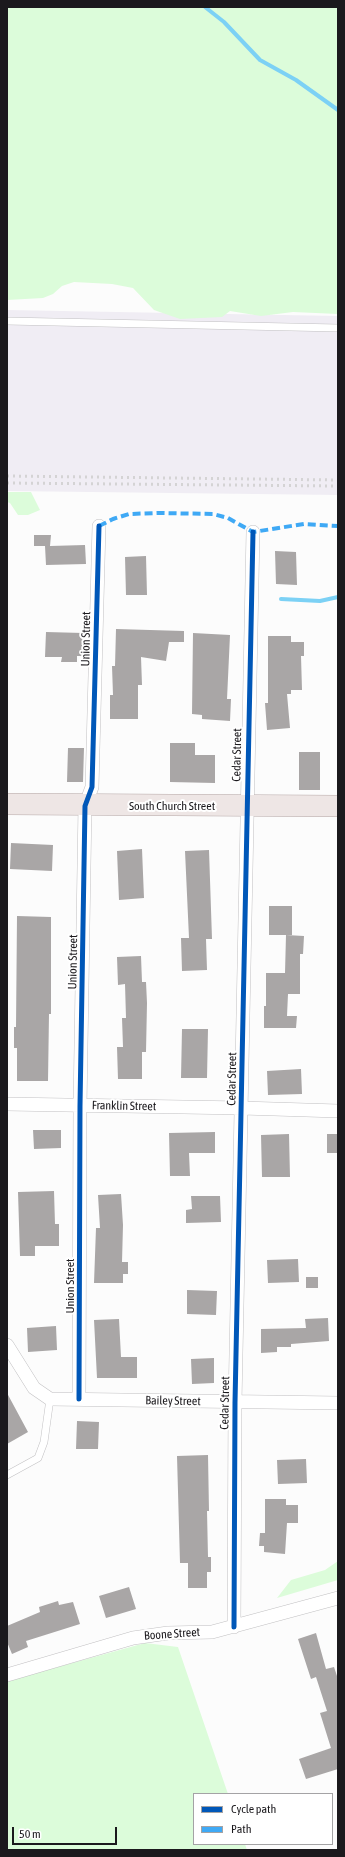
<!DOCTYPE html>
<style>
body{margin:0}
#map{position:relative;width:345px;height:1857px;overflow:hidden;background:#fcfcfc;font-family:"Asap Condensed",sans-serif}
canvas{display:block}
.frame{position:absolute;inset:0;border:8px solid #1b191d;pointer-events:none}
.legend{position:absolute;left:193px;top:1793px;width:140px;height:52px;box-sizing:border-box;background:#fff;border:1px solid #a4a3a5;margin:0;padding:5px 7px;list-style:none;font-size:12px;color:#1b191d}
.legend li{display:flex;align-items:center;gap:8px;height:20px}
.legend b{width:20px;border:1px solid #a4a3a5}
.scale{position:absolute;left:12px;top:1827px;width:105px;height:18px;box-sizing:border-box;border:2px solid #1b191d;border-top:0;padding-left:5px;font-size:12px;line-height:14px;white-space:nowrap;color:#1b191d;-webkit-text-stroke:3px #fff;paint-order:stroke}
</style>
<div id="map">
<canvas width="345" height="1857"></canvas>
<div class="frame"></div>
<ul class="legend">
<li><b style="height:5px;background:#0057b8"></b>Cycle path</li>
<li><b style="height:5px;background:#3fa9f5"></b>Path</li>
</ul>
<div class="scale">50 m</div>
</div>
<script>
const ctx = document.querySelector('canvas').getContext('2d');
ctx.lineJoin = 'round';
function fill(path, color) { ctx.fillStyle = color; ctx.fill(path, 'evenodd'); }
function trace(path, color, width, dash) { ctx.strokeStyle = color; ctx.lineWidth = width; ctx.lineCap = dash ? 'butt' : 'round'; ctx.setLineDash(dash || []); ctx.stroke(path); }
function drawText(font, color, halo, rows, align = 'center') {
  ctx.font = font + ' "Asap Condensed",sans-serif'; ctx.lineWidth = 4; ctx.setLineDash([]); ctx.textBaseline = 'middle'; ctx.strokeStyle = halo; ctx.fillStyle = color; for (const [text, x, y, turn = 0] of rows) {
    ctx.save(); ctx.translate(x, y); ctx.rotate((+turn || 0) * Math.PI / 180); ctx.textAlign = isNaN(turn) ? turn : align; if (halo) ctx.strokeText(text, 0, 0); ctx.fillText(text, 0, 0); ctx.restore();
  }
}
fill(new Path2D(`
 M7 310 338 316V495L7 491Z`), '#f0edf4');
fill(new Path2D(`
 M7 7H338V314L293 312 261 316 230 311 222 317 180 319 154 310 133 288 112 284 74 282 62 286 53 294 43 298 7 300Z
 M7 492H31L40 510 28 515H18L10 503 7 502Z
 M338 1561V1580L277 1598 291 1580 325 1570Z
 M145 1643 178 1647 228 1794H194V1844H245L247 1850H7V1681Z`), '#dcfcda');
trace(new Path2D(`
 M205 7 224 22 260 60 296 80 338 110
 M281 599 320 601 338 597`), '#7cd1f5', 4);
fill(new Path2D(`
 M34 535H51L50 546 85 545 86 564 46 565 45 546H34Z
 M275 551 296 552 297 585 276 584Z
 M146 556 147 595H126L125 557Z
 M116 629 184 631V642H169L166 661 141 657 142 685H138V719H110V695H113L112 666H115Z
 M46 632 83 633 82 656H77V662H61L62 657H45Z
 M193 633 230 635 227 699H231L230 721 202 719V715L192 714Z
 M268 636H291V642H304V656H301L302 690H291V694H287L290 728 267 730 265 703H268Z
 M170 743H195V755H215V783L170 782Z
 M68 748H84L83 782H67Z
 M299 752H320V790H299Z
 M11 843 53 845 52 871 10 869Z
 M142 849 144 898 119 900 117 851Z
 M209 850 212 939H206L207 970 182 971 181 938H189L185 851Z
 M269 906H292V935H269Z
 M17 916 51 917V1014H49L48 1081H17V1048H14V1027H16Z
 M286 935 304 936 303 954H300V994H288L287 1016H297L296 1028H264V1006H266V973H285Z
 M141 956 142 982H146L147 1003 146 1052H142V1079H118L117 1047H123L122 1018H126L125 984 118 985 117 957Z
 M182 1029H208L207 1078H181Z
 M301 1069 302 1094 268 1095 267 1071Z
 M33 1130H61V1148L34 1149Z
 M215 1132V1153H189L190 1176H170L169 1133Z
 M289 1134 290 1177H262L261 1135Z
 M327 1134H338V1153H327Z
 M54 1191 55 1224H59V1246H35V1256H20L18 1192Z
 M121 1194 123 1225 122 1262H128V1274H123V1283H94L96 1228H100L98 1195Z
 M191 1196H220L221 1222 186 1223V1210L192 1209Z
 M298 1259 299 1282 268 1283 267 1260Z
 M306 1277H318V1288H306Z
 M187 1290 217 1291 216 1315 187 1314Z
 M328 1318 329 1341 291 1344V1347H277V1352L261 1353V1329L306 1328 305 1319Z
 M119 1319 121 1357H137V1378H97L94 1320Z
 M56 1326 57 1350 28 1352 27 1328Z
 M214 1358V1383L192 1384 191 1359Z
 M7 1393 28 1432 7 1444Z
 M77 1421 99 1422 98 1449H76Z
 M208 1455 209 1511H207L208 1557H211V1572H207V1588H188V1563H180L177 1456Z
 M306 1459 307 1483 278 1484 277 1460Z
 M265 1499H286V1505H298V1523H287L285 1554 264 1552V1546H259L260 1533H265Z
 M129 1587 136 1609 106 1618 99 1596Z
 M58 1601 59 1605 73 1602 80 1624 26 1641 28 1647 12 1654 7 1642V1626L40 1612 39 1607Z
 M316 1633 326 1669 334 1667 338 1679V1769L306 1779 299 1759 331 1748 320 1713 327 1711 316 1677 311 1679 298 1639Z`), '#a9a6a6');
const service = new Path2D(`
 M7 321 338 328
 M7 1475 38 1458 44 1442 50 1399`);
const minor = new Path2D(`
 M7 1104 242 1108 338 1111
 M7 1345 34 1388 50 1399 338 1403
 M79 1399 80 1106 85 806 92 787 99 526
 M234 1627 235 1402 253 532
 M7 1675 133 1638 168 1633 212 1632 338 1598`);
const primary = new Path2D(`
 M7 804 338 806`);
trace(service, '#c2c1c3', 8);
trace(minor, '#c2c1c3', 14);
trace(primary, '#b5a7a6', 22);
trace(service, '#fff', 7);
trace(minor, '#fff', 13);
trace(primary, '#eee6e5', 21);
trace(new Path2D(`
 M7 476 338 480
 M7 483 338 486`), '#d4d3d4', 3, [2, 4]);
trace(new Path2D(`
 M99 526 113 519 129 514 159 513 213 514 228 518 253 532 304 524 338 526`), '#3fa9f5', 4, [8, 4]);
trace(new Path2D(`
 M79 1399 80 1106 85 806 92 787 99 526
 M234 1627 235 1402 253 532`), '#0057b8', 5);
drawText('12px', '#1b191d', '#fff', [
 ["Union Street",86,639,-89],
 ["Cedar Street",237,755,-89],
 ["South Church Street",172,806],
 ["Union Street",73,962,-89],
 ["Cedar Street",232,1079,-89],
 ["Franklin Street",124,1106,1],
 ["Union Street",70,1286,-90],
 ["Bailey Street",173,1401,1],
 ["Cedar Street",225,1403,-89],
 ["Boone Street",172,1634,-4]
]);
</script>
